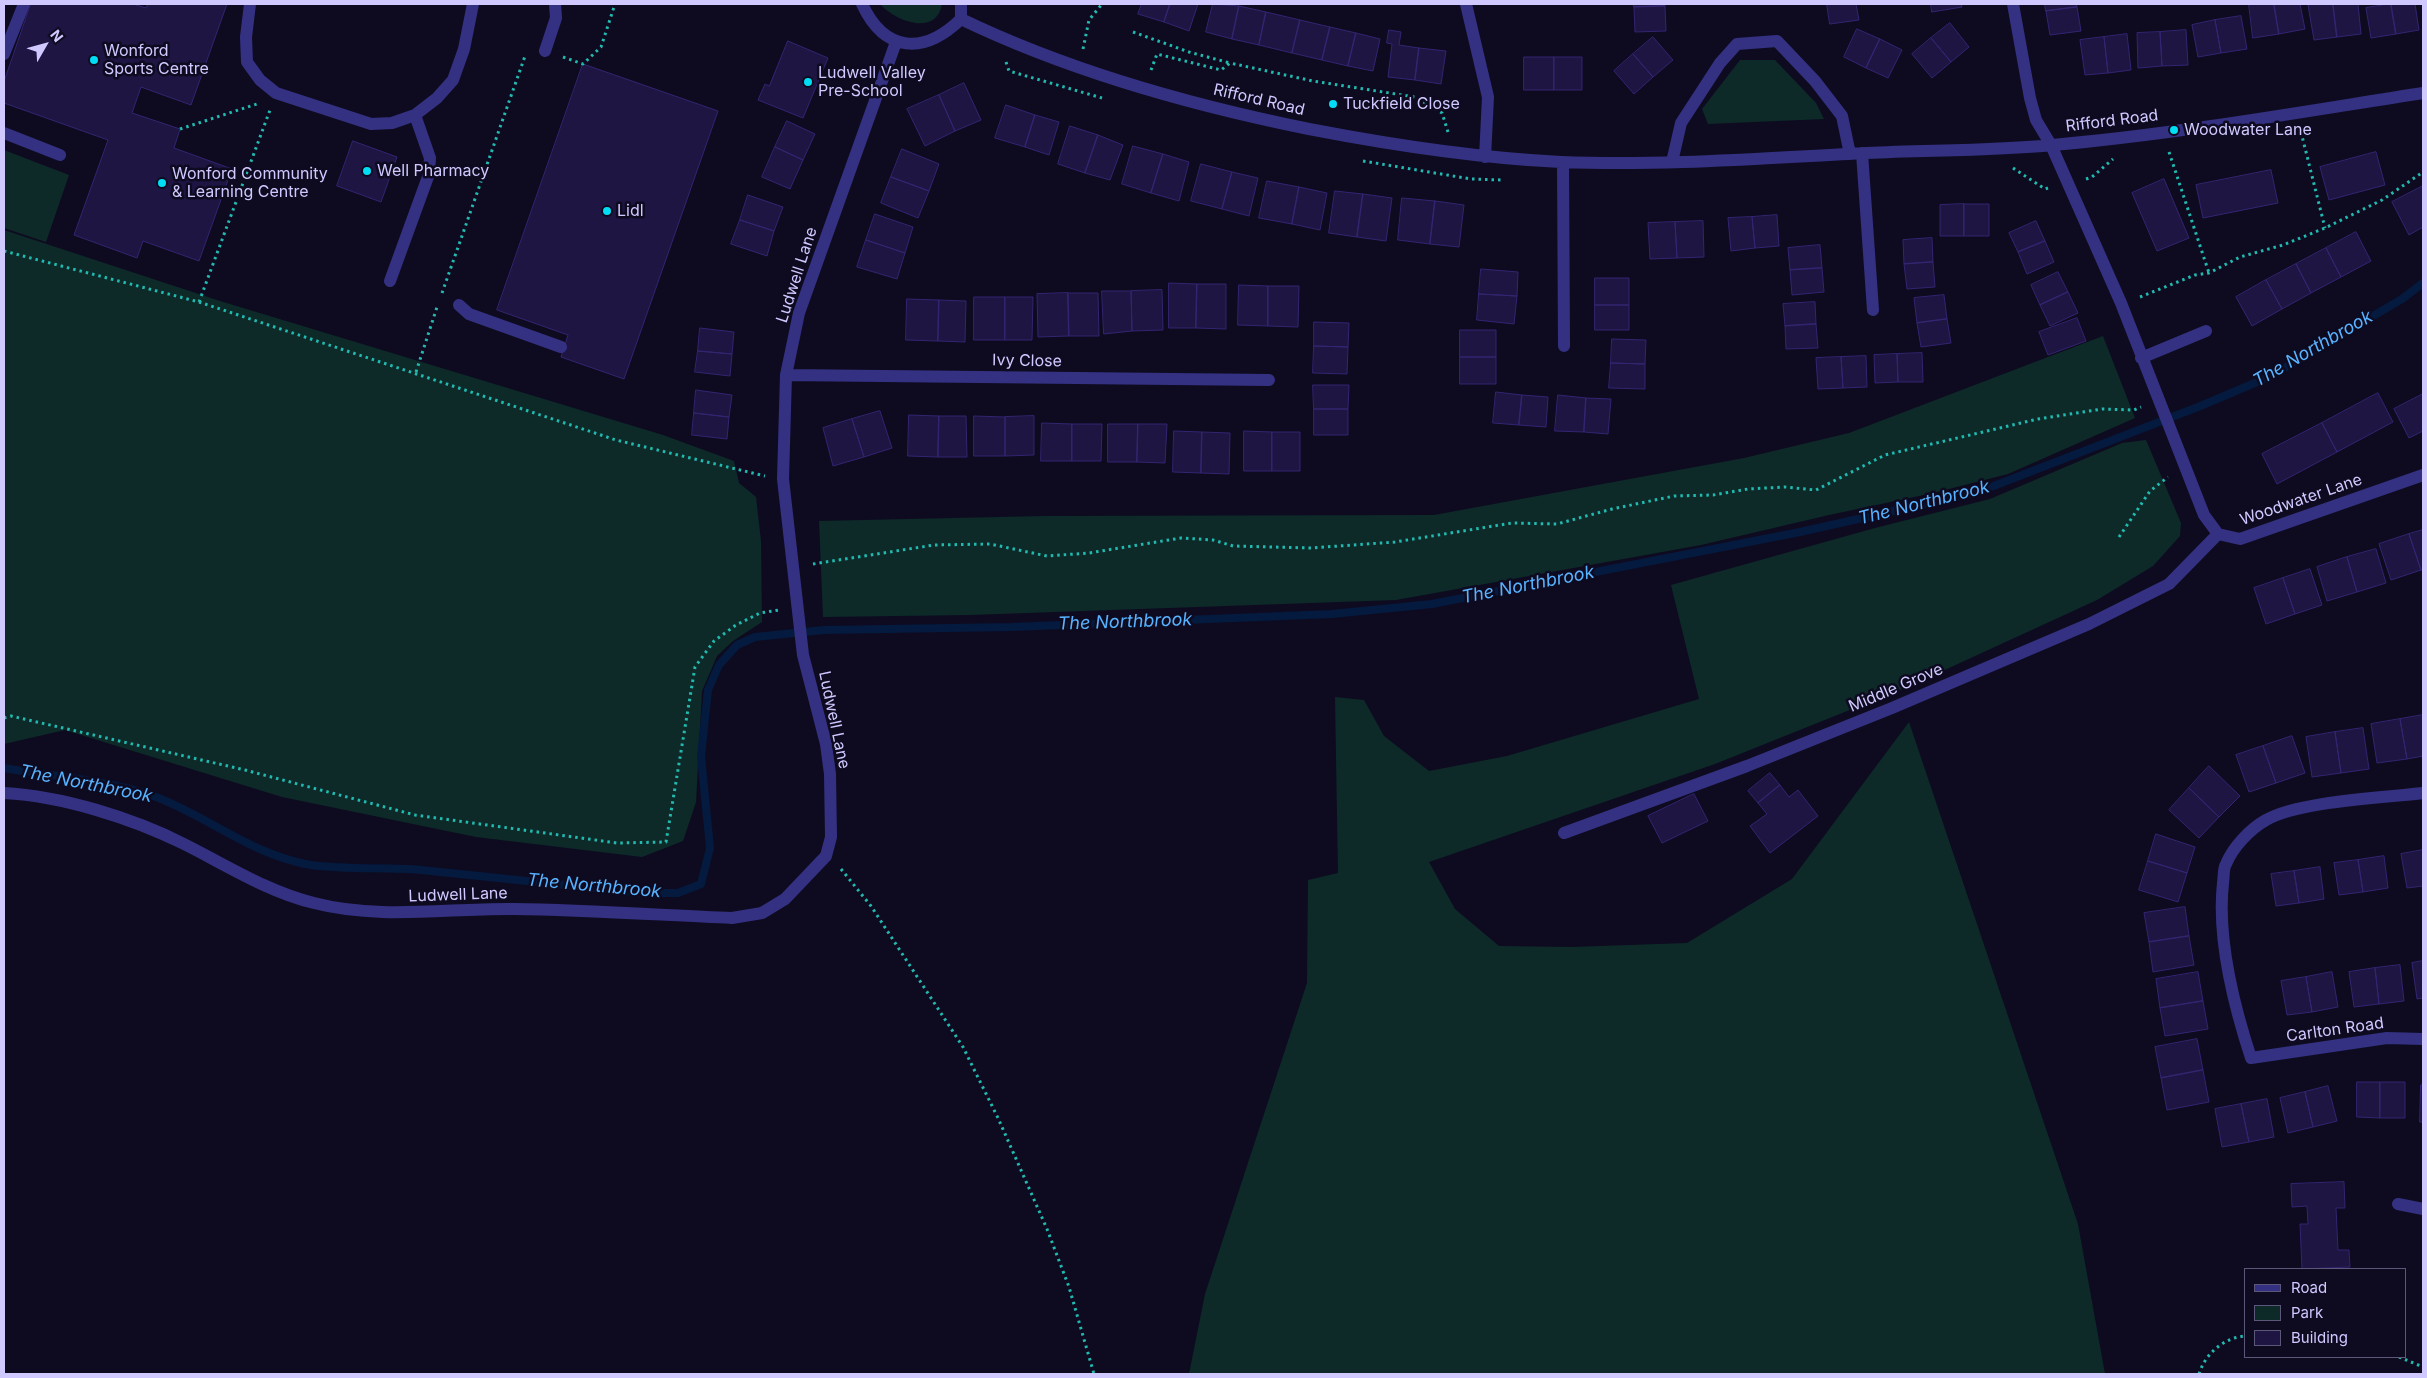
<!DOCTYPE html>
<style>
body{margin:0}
#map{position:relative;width:2427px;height:1378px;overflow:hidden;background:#0e0b20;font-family:Inter,sans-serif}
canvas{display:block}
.frame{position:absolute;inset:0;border:5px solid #cfc9ff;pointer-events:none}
.legend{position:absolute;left:2244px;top:1268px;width:162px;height:90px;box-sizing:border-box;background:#0e0b20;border:1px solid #5b5779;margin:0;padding:6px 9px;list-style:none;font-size:15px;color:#cfc9ff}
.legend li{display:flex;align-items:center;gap:10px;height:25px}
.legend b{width:25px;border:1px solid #5b5779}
.north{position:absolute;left:20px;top:20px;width:50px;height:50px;-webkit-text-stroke:4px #0e0b20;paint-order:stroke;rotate:52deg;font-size:14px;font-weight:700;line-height:20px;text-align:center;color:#cfc9ff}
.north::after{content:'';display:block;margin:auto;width:18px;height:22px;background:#cfc9ff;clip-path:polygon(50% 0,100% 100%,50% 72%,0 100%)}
</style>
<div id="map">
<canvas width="2427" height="1378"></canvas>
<div class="frame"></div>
<ul class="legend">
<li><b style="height:6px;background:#343183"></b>Road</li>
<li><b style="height:14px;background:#0d2a29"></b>Park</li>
<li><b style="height:14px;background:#1e1543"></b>Building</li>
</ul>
<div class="north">N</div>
</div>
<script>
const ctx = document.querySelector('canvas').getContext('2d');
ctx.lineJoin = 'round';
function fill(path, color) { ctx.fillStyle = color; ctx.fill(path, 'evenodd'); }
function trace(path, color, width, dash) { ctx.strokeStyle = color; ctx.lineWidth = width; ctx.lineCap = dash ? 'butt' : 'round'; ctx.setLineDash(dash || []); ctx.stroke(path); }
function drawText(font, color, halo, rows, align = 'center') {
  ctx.font = font + ' Inter,sans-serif'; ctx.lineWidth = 5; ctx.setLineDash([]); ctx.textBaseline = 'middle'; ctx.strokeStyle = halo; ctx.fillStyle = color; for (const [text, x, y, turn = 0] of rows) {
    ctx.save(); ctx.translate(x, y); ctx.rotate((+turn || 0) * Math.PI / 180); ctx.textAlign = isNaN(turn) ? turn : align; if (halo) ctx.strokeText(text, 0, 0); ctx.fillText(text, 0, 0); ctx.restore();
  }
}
fill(new Path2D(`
 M880 4H942C936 38 894 20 880 4Z
 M1740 60H1775L1816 103 1824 119 1708 124 1702 109Z
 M4 150 69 175 46 242 4 228Z
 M4 230 220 301 663 435 734 461 739 483 756 497 761 541 762 622 733 641 717 656 702 691 696 802 683 841 642 857 476 837 282 797 65 730 4 744Z
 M2103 336 2135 418 2008 474 1933 493 1829 515 1701 545 1396 600 970 615 823 617 819 521 1044 516 1434 515 1744 458 1849 433Z
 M2146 440 2181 523 2180 536 2153 566 2097 600 1912 685 1715 764 1429 862 1455 909 1499 946 1571 947 1687 943 1792 879 1909 722 2078 1224 2105 1374H1189L1205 1294 1307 983 1308 880 1338 873 1335 697 1364 700 1384 736 1429 771 1507 756 1699 699 1671 585 1875 528 1990 499 2122 443Z`), '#0d2a29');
trace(new Path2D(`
 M4 768C51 776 111 780 156 797 209 817 254 856 311 865 347 870 385 867 421 870 495 877 569 885 643 893H678L701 884 710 848 701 756 708 690 719 665 737 645 755 637 824 630 1012 627 1332 614 1432 604 1800 532 1978 492 2198 407 2269 377 2402 299 2423 283`), '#051a3f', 8);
const building = new Path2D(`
 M31 4H133L146 8 148 4H227L191 105 141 87 132 113 180 129 174 148 232 169 199 261 143 241 137 258 74 235 108 140 4 103V82Z
 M1142 4H1170L1164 22 1138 14Z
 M1170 4H1198L1189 31 1164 22Z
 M1213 4 1239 6 1232 39 1206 32Z
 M1634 4H1665V6L1634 7Z
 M1827 4H1856L1859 20 1830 24Z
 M1931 4H1961L1962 7 1932 12Z
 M2045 4H2076L2077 7 2046 11Z
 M2249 4H2274L2279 34 2253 38Z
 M2274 4H2300L2305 29 2279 34Z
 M2333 4 2337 37 2314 40 2308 5Z
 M2333 4H2358L2361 34 2337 37Z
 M2391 4 2396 34 2371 38 2366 8Z
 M2391 4H2415L2419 30 2396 34Z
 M1239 6 1266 12 1259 45 1232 39Z
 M1665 6 1666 31 1635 32 1634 7Z
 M2077 7 2081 31 2050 35 2046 11Z
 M1266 12 1300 20 1292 53 1259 45Z
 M2241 16 2247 49 2221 53 2215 20Z
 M1300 20 1330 27 1322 60 1292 53Z
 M2215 20 2221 53 2198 57 2192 25Z
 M1950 23 1969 47 1951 62 1931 38Z
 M1330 27 1356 33 1348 66 1322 60Z
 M1857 29 1880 39 1866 68 1844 57Z
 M1389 30 1401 32 1399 45 1419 48 1415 80 1388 77 1392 44 1387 43Z
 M2186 30 2188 65 2162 66 2160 32Z
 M2160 32 2162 66 2138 68 2137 33Z
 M1356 33 1380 39 1373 71 1348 66Z
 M2127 34 2131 70 2108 73 2104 37Z
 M1653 37 1673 60 1653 77 1633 54Z
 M2104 37 2108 73 2085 75 2080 40Z
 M1931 38 1951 62 1932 78 1912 54Z
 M1880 39 1902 50 1888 78 1866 68Z
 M788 41 828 58 803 118 758 100 765 84 769 86Z
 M1419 48 1446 51 1441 84 1415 80Z
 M1633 54 1653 77 1634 94 1614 71Z
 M1524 57H1554V90H1524Z
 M1554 57H1582V90H1554Z
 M583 64 718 111 624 379 561 357 568 335 497 310Z
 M964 83 981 120 955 131 939 95Z
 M939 95 955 131 925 146 907 109Z
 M1006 105 1035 115 1025 147 995 138Z
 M1035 115 1059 122 1049 155 1025 147Z
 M787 121 815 134 803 160 775 147Z
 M1070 126 1098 135 1085 173 1058 164Z
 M1098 135 1123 145 1110 180 1085 173Z
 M353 141 397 157 381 202 337 186Z
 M1133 146 1163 154 1151 193 1122 184Z
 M775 147 803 160 790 189 762 177Z
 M902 149 939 164 929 191 891 177Z
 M2376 152 2385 185 2329 200 2320 167Z
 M1163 154 1189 162 1179 201 1151 193Z
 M1201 164 1232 172 1222 209 1191 201Z
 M2271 170 2278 203 2203 218 2196 185Z
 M1232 172 1258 178 1249 216 1222 209Z
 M891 177 929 191 918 218 881 203Z
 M2164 179 2189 238 2157 251 2132 193Z
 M1267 181 1299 187 1292 224 1259 218Z
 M2423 186V227L2409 235 2392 202Z
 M1299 187 1327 193 1320 230 1292 224Z
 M1335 191 1363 194 1357 237 1329 233Z
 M1363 194 1392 198 1386 241 1357 237Z
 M748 195 783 207 774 231 740 220Z
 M1402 198 1435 201 1430 244 1398 240Z
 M1435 201 1464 205 1459 247 1430 244Z
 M1964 204H1989V236H1964Z
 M1964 204V236H1940V205Z
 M875 214 913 227 905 253 866 240Z
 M1777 215 1779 246 1755 248 1752 217Z
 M1752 217 1755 248 1731 251 1728 218Z
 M740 220 774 231 767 256 731 244Z
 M1703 221 1704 257 1677 258 1675 222Z
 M2036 221 2045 241 2018 252 2009 233Z
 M1675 222 1677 258 1650 259 1648 223Z
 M2356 232 2371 261 2341 277 2326 248Z
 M1932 238 1933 262 1904 264 1903 240Z
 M866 240 905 253 897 279 857 267Z
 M2045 241 2054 262 2027 274 2018 252Z
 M1820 245 1822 268 1790 270 1788 248Z
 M2326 248 2341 277 2311 293 2296 264Z
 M1933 262 1935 287 1907 289 1904 264Z
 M2296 264 2311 293 2282 309 2266 280Z
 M1822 268 1824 292 1792 295 1790 270Z
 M1481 269 1518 272 1517 296 1479 294Z
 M2058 272 2068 292 2040 305 2031 285Z
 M1595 278H1629V305H1595Z
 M2266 280 2282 309 2252 326 2236 297Z
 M1169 283 1197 284 1196 328H1169Z
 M1197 284H1226V329L1196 328Z
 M1239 285 1268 286V326L1238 325Z
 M1268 286H1299L1298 327 1268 326Z
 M1162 290 1163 330 1132 331 1131 291Z
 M1102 291H1131L1132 331 1104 334Z
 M2068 292 2078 313 2050 326 2040 305Z
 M1068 293 1069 336 1038 337 1037 294Z
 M1068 293H1098L1099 336H1069Z
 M1479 294 1517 296 1514 324 1477 320Z
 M1944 295 1947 319 1917 323 1914 298Z
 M974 297H1005V340H974Z
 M1005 297H1033L1032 340H1005Z
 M907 299 939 300 938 341 906 340Z
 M939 300 966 301 965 342 938 341Z
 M1815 302 1816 324 1785 326 1783 304Z
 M1595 305H1629V330H1595Z
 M2077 318 2086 341 2048 355 2039 332Z
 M1947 319 1951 343 1921 347 1917 323Z
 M1314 322 1349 323 1348 347 1314 346Z
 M1816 324 1818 348 1786 349 1785 326Z
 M700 328 734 332 732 354 698 351Z
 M1460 330H1496V357H1460Z
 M1612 339 1646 340 1645 364 1611 363Z
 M1314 346 1348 347 1347 374 1313 373Z
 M698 351 732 354 730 376 695 372Z
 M1922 353 1923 382H1898L1897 354Z
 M1897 354 1898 382 1875 383 1874 355Z
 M1866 356 1867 387 1843 388 1841 357Z
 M1460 357H1496V384H1460Z
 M1841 357 1843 388 1818 389 1816 358Z
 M1611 363 1645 364V389L1609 388Z
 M1313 385H1349L1348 409H1314Z
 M696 390 732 395 729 417 694 413Z
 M1496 392 1522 395 1519 425 1493 423Z
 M2378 393 2393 422 2337 452 2322 423Z
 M2423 394V431L2409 438 2394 409Z
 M1522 395 1548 397 1546 427 1519 425Z
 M1558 395 1586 398 1584 432 1555 431Z
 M1586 398 1611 399 1608 434 1584 432Z
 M1314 409H1348V435H1314Z
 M880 411 892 448 864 457 852 419Z
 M694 413 729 417 727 439 692 435Z
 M909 415 939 416 938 457 908 456Z
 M939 416H966L967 457H938Z
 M974 416 1005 417V456H974Z
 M1034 416V455L1005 456V417Z
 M852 419 864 457 833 466 823 428Z
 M1042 423 1072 424V461H1041Z
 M2322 423 2337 452 2277 484 2262 454Z
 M1072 424H1102L1101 461H1072Z
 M1108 424H1138L1137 462H1108Z
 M1138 424H1167L1165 463 1137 462Z
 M1174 431 1202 432 1201 473 1173 472Z
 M1244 431 1272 432V471H1244Z
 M1202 432 1230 433 1229 474 1201 473Z
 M1272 432H1300V471H1272Z
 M2423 530V570H2421L2409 534Z
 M2409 534 2421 570 2391 580 2379 544Z
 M2376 549 2386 583 2357 592 2347 557Z
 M2347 557 2357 592 2327 601 2317 567Z
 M2310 569 2322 605 2295 614 2283 578Z
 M2283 578 2295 614 2266 624 2254 588Z
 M2423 715V756L2407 759 2400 719Z
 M2400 719 2407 759 2377 763 2371 724Z
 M2363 728 2369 769 2341 773 2335 732Z
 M2335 732 2341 773 2312 777 2306 737Z
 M2292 736 2305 773 2276 783 2263 746Z
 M2263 746 2276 783 2249 792 2236 755Z
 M2209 766 2240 796 2219 817 2189 788Z
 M1770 773 1780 785 1758 803 1748 791Z
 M1780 785 1789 797 1798 790 1818 816 1770 853 1750 826 1767 814 1758 803Z
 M2189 788 2219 817 2199 838 2169 810Z
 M1694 794 1708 821 1662 843 1648 816Z
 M2156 834 2195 847 2187 873 2148 861Z
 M2423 850V886L2407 888 2401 854Z
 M2384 856 2388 888 2363 892 2358 860Z
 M2358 860 2363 892 2339 895 2334 863Z
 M2148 861 2187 873 2178 902 2139 890Z
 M2320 867 2324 899 2299 903 2294 871Z
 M2294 871 2299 903 2276 906 2271 874Z
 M2185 907 2189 936 2149 942 2144 913Z
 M2189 936 2194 965 2153 972 2149 942Z
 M2423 961V998L2417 999 2412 963Z
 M2400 965 2404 1001 2379 1004 2375 968Z
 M2375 968 2379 1004 2354 1007 2349 972Z
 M2198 972 2203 1001 2160 1008 2156 979Z
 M2332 972 2338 1007 2312 1012 2306 977Z
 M2306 977 2312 1012 2287 1015 2281 981Z
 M2203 1001 2208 1029 2165 1036 2160 1008Z
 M2197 1039 2203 1070 2161 1078 2155 1047Z
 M2203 1070 2209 1102 2167 1110 2161 1078Z
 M2357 1082H2380V1118L2357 1117Z
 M2380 1082H2405V1118H2380Z
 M2421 1085H2423V1122H2420Z
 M2328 1086 2337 1121 2313 1127 2305 1092Z
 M2305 1092 2313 1127 2288 1133 2280 1098Z
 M2267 1099 2274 1137 2249 1142 2241 1104Z
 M2241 1104 2249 1142 2222 1147 2215 1109Z
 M2344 1182 2345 1208H2336L2338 1250H2349L2350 1267 2302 1269 2300 1224H2308L2307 1206 2292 1207 2291 1184Z`);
fill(building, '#1e1543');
trace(building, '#332571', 1);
trace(new Path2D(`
 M1133 32 1189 52 1230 63
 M1083 49 1089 20 1102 4
 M563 57 583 64 601 47 615 4
 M1006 62 1009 71 1102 98
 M1151 70 1157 54 1221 70 1230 63 1313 81 1415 97 1442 113 1448 132
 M180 129 257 104
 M2301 132 2325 228
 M2169 152 2209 273
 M1363 161 1471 179 1503 180
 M2013 168 2045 189 2048 188
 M2086 179 2092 177 2113 159
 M4 251 199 302 616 440 765 476
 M442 293 525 56
 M2140 297 2195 275 2209 273 2240 257 2283 245 2325 228 2382 200 2423 172
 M199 302 270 110
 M416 372 438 304
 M2119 537 2150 491 2168 477
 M813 564 934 545 990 544 1047 556 1089 553 1181 538 1213 540 1233 546 1311 548 1395 542 1512 523 1557 524 1612 509 1674 496 1713 495 1748 489 1785 487 1816 490 1885 455 2038 419 2102 409 2134 410 2141 407
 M4 718 11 716 245 770 415 815 617 843 666 842 695 667 714 641 736 625 760 613 779 610
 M841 869 871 906 963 1047 998 1118 1047 1229 1069 1287 1094 1374
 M2399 1357 2423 1367
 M2199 1374C2205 1354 2224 1337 2246 1336`), '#22bab0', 3, [2.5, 4]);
trace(new Path2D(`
 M250 4 246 37 247 62 260 80 276 93 371 124 392 123 415 115 437 98 453 80 464 49 473 4
 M862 4C885 53 924 55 961 19V4
 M1466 4 1488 97 1485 157
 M2013 4 2030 98 2036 120 2051 145 2121 303 2204 515 2218 534 2240 539 2423 475
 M961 19C1071 72 1190 105 1309 129 1392 145 1476 158 1561 162 1663 166 1765 158 1867 153 1929 150 1992 151 2053 145 2177 134 2301 112 2423 93
 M545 51 556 18 555 4
 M4 54 24 4
 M4 133 60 155
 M1862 153 1873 310
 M1563 162 1564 346
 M1672 162 1681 123 1720 63 1737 44 1777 41 1815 81 1842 116 1850 154
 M390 281 429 174 430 158 415 115
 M459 305 469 314 561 347
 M2141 358 2206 331
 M786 375 1269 380
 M4 793C62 796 132 818 184 844 226 865 268 892 314 903 380 920 447 908 514 909 586 910 660 915 732 918L762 913 785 899 826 856 831 837 830 774 826 744 803 655 783 479 786 375 799 313 896 42
 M2423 793C2383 798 2299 801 2266 820 2250 829 2233 847 2226 864 2223 869 2224 877 2223 883 2217 937 2234 1006 2251 1058L2387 1038 2423 1039
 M1564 833 1747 766 1892 708 2089 624 2169 584 2218 534
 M2398 1204 2423 1209`), '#343183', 12);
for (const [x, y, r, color] of [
 [94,60,5,"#00ddf4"],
 [808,82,5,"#00ddf4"],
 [1333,104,5,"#00ddf4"],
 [2174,130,5,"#00ddf4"],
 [367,171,5,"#00ddf4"],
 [162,183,5,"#00ddf4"],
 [607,211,5,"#00ddf4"]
]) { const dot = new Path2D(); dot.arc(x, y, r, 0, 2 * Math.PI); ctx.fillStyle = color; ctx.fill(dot); trace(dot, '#0e0b20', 2); }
drawText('16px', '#cfc9ff', '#0e0b20', [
 ["Wonford",104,51],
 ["Sports Centre",104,69],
 ["Ludwell Valley",818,73],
 ["Pre-School",818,91],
 ["Tuckfield Close",1343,104],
 ["Woodwater Lane",2184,130],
 ["Well Pharmacy",377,171],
 ["Wonford Community",172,174],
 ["& Learning Centre",172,192],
 ["Lidl",617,211]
], 'left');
drawText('16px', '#cfc9ff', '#0e0b20', [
 ["Rifford Road",1259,100,13],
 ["Rifford Road",2112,121,-7],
 ["Ludwell Lane",797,275,-72],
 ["Ivy Close",1027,361,1],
 ["Woodwater Lane",2301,500,-19],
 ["Middle Grove",1896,688,-23],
 ["Ludwell Lane",834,720,78],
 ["Ludwell Lane",458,895,-2],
 ["Carlton Road",2335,1030,-8]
]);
drawText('italic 18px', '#57b2ff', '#0e0b20', [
 ["The Northbrook",2313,349,-30],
 ["The Northbrook",1924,503,-14],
 ["The Northbrook",1528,585,-11],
 ["The Northbrook",1125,622,-2],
 ["The Northbrook",86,784,11],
 ["The Northbrook",594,886,5]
]);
</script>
